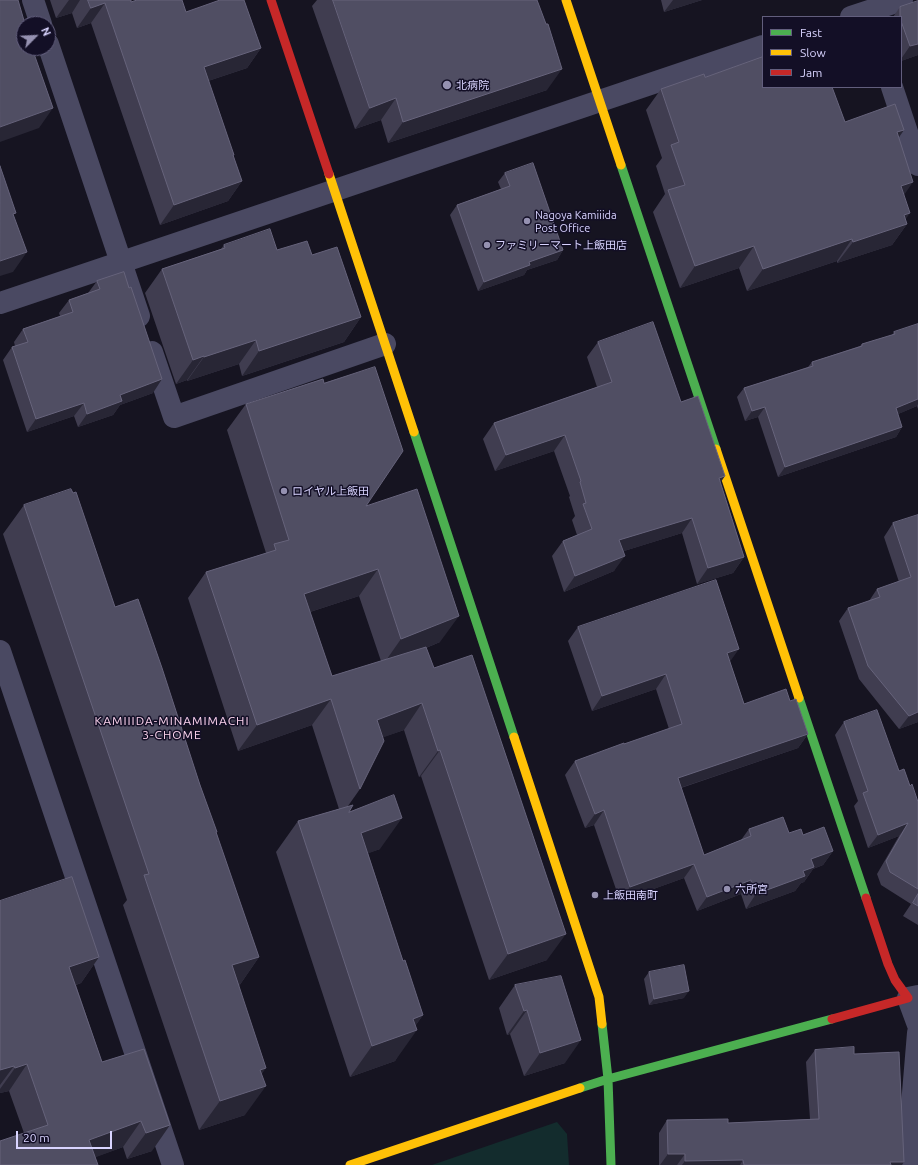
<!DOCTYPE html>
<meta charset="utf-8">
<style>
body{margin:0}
#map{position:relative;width:918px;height:1165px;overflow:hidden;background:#161421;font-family:Ubuntu,sans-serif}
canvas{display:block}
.legend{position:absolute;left:762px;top:16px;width:140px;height:72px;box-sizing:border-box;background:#130f26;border:1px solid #625e7d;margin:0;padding:5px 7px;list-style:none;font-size:12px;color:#d9d4ff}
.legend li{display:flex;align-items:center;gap:8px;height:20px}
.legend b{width:20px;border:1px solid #625e7d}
.north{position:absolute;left:16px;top:16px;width:40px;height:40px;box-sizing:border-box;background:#130f26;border:1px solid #625e7d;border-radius:50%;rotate:66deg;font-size:11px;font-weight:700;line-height:16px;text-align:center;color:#d9d4ff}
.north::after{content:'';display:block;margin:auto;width:14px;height:18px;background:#9591b1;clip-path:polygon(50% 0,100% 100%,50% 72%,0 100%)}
.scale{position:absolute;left:16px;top:1131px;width:96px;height:18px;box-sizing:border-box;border:2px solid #d9d4ff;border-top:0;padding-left:5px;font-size:12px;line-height:14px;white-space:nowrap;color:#d9d4ff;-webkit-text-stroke:3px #130f26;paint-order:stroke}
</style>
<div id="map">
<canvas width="918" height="1165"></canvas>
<ul class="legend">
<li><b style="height:5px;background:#4caf50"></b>Fast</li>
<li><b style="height:5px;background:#ffc107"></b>Slow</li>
<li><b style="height:5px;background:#c62828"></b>Jam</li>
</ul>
<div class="north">N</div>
<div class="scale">20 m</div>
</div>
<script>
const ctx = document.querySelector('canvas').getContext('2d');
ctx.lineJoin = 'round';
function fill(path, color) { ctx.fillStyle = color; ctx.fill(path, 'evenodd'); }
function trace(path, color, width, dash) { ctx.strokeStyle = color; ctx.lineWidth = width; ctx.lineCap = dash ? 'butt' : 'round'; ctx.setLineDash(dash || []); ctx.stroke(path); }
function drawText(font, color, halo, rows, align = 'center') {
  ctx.font = font + ' Ubuntu,"Noto Sans JP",sans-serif'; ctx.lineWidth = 3; ctx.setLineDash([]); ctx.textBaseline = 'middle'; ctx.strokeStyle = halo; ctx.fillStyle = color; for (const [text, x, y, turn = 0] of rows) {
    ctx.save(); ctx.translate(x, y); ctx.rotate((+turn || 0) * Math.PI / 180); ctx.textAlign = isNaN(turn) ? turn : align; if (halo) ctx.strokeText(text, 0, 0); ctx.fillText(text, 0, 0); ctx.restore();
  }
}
fill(new Path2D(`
 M557 1122 567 1134 569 1165H432Z`), '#132c2d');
trace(new Path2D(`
 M33 0 41 24
 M851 17 902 0
 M48 44 139 316
 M892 87 918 165
 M0 303 763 46
 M152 352 174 417 385 344
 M0 651 173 1165
 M918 996 908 998 918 1025
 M907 1165 918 1033`), '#4a4962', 22);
trace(new Path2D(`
 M621 165 716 449
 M414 432 514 737
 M799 698 866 898
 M602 1024 608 1079 611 1165
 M580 1088 608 1079 832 1019`), '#4caf50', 9);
trace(new Path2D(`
 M566 0 621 165
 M329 174 414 432
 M716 449 799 698
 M514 737 599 997 602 1024
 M350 1165 580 1088`), '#ffc107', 9);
trace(new Path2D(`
 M271 0 329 174
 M832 1019 908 998 895 980 888 964 866 898`), '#c62828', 9);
fill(new Path2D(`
 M50 0H131V2L186 12 261 48 247 68 208 81 234 155 233 156 242 181 228 201 160 225 91 23 77 28 72 13 56 18Z
 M317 0H537L547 90 388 143 381 120 355 129 312 6Z
 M661 0H702L664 12Z
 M918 1V55L901 61V17H893L900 7Z
 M705 77 845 122 899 138 905 219 907 224 892 245 837 263V261L747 291 739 268 680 288 653 212 665 194 656 166 662 158 646 110 661 89Z
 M505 173 563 250 557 260 527 270 524 275 478 291 450 215 457 205 501 189 498 182Z
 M224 245 277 250 312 255 361 317 344 342 242 376 239 364 187 381V380L176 384 145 293 162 269 221 249Z
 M97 281 153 393 120 405 113 415 78 427 74 416 27 432 3 360 12 347 15 346 14 342 23 329 60 316 59 313 69 300 88 293Z
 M918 324V409L917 406 898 414 902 427 896 437 778 477 758 417 745 421 737 397 744 388 808 367 812 362 860 346 862 344 892 335 894 332Z
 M598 342 681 402 720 482 744 557 733 573 697 584 682 533 624 551 614 571 564 592 552 556 563 541 577 535 572 520 575 516 569 497 570 496 554 451 495 471 483 439 494 423 597 387 587 357Z
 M246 404 366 506 440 642 426 648 547 960 489 980 421 776 419 777 404 730 383 737 360 789 348 806 349 812 380 849 368 853 403 961 423 1015 415 1026 395 1061 350 1077 276 852 298 821 339 809 312 725 238 751 188 598 206 572 266 553 227 430ZM359 596 381 661 332 676 310 612Z
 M24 505 115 607 200 785 216 833 259 957 239 986 245 1115 199 1130 123 905 127 900 3 534Z
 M918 515V722L899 729 859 679 839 621 848 608 869 601 877 589 899 582 884 537 893 523Z
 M578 627 730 662 744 704 790 701 808 734 798 748 681 788 704 855 741 840 749 829 803 835 833 851 823 865 813 869 804 882 801 883 795 891 746 909 741 894 697 911 684 878 620 901 594 825 585 828 565 775 575 761 669 729 656 689 592 711 568 641Z
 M844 722 899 771 910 786 918 802V925L903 916 911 904 881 885 877 874 899 836 868 848 854 806 858 801 835 735Z
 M0 901 99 957 81 983 76 985 102 1062 144 1049 152 1151 127 1159 123 1147 95 1157 24 1133 9 1091 0 1093Z
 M649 972 684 998 649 1005 644 979Z
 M515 985 565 1063 524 1076 510 1034 507 1035 499 1008Z
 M815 1050 854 1054 902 1165H659V1133L667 1120 728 1123 810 1119 806 1062Z`), '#403d50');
fill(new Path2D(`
 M69 0H80L72 13 56 18Z
 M673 0H702L664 12Z
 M105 3 91 23 77 28 91 8Z
 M918 44V55L901 61V59L910 46Z
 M261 48 247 68 190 87 204 67Z
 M562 69 547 90 388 143 403 122Z
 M396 98 381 120 355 129 370 108Z
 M53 108 39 128 0 142V127Z
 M904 130 889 152 897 132Z
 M242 181 228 201 160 225 174 205Z
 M913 182 898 204 901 186Z
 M910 213 901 226 907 224 892 245 837 263 853 242 904 215Z
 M852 239 837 261 747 291 763 269Z
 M754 246 739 268 680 288 695 266Z
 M563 250 557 260 527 270 524 275 478 291 484 282 529 262Z
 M27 252 13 272 0 276V261Z
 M361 317 344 342 242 376 259 351Z
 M256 340 239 364 187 381 204 357Z
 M204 356 187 380 176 384 193 360Z
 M162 379 153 393 120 405 113 415 78 427 87 414 120 395Z
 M918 399V404L917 406 889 418 896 408Z
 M84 403 74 416 27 432 36 419Z
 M765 407 758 417 745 421 752 411Z
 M902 427 896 437 778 477 785 467Z
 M565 435 554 451 495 471 506 455Z
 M725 476 714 492 719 478Z
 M692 518 682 533 608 556 619 540Z
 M625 556 614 571 564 592 575 576Z
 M744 557 733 573 697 584 708 568Z
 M378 569 359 596 285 620 304 594Z
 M459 616 440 642 382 666 401 639Z
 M739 649 729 663 727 653Z
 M666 674 656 689 592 711 602 696Z
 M331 699 312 725 238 751 257 725Z
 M422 703 404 730 359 746 377 720Z
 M918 712V722L899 729 909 716Z
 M808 734 798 748 668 792 678 778Z
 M440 750 421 776 419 777 438 751Z
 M604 810 594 825 585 828 595 814Z
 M402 818 380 849 340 864 361 833Z
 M908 823 899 836 868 848 878 835Z
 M833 851 823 865 813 869 804 882 801 883 795 891 746 909 756 894 811 859Z
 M694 864 684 878 620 901 630 887Z
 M751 880 741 894 697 911 707 897Z
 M566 934 547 960 489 980 508 954Z
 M99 957 81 983 51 993 69 967Z
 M259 957 239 986 232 965Z
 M689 991 684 998 649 1005 654 999Z
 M527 1010 510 1034 507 1035 524 1011Z
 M423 1015 411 1032 417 1030 395 1061 350 1077 372 1046 413 1019Z
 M581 1040 565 1063 524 1076 540 1053Z
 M27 1064 9 1091 0 1093V1089L15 1068Z
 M14 1066 0 1085V1070Z
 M266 1068 250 1091 266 1086 245 1115 199 1130 220 1101 260 1070Z
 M141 1121 123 1147 75 1165 89 1140Z
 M170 1125 152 1151 127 1159 146 1133Z
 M668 1154H685L677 1165H660Z
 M743 1160 740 1165H682L685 1161Z
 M890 1162H904L902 1165H888Z`), '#282635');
const building = new Path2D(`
 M0 0H18L25 24H24V48H32L53 108 0 127Z
 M88 0H131V2L137 0H182L186 12 220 0H244L261 48 204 67 234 155H233L242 181 174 205 105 3 91 8Z
 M333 0H537L546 24H548L562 69 403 122 396 98 370 108Z
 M918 1V44L910 46 901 21V17H900V7Z
 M763 57V87H832L845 122 895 104 904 130 897 132 913 182 901 186 910 213 904 215 907 224 853 242 852 239 763 269 754 246 695 266 668 190 685 185 671 145 679 142 661 89 704 74 705 77Z
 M533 163 563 250 529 262 530 265 484 282 457 205 510 186 505 173Z
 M0 166 16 213 13 214 27 252 0 261Z
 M270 229 277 250 307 241 312 255 337 247 361 317 259 351 256 340 204 357V356L193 360 162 269 225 248 224 245Z
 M124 272 129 288 131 287 162 379 120 395 122 401 87 414 84 403 36 419 12 347 28 342 23 329 73 312 69 300 100 289 97 281Z
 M653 322 681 402 698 396 725 476 719 478 744 557 708 568 692 518 619 540 625 556 575 576 563 541 592 529 583 504 586 503 580 482 581 481 565 435 506 455 494 423 612 382 598 342Z
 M918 324V399L896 408 902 427 785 467 765 407 752 411 744 388 813 366 812 362 862 346V344L895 334 894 332Z
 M375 367 403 451 366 506 417 489 459 616 401 639 378 569 304 594 332 676 426 647 434 668 472 655 566 934 508 954 440 750 438 751 422 703 377 720 384 741 360 789 331 699 257 725 206 572 276 550 274 544 289 540 246 404 323 379 324 383Z
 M71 489 73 493 76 492 115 607 138 599 162 668 200 785 217 832H216L259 957 232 965 266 1068 260 1070 266 1086 220 1101 144 875 149 874 24 505Z
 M918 515V712L909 716 868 666 848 608 880 597 877 589 911 577 893 523Z
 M716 580 739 649 727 653 744 704 786 689 790 701 796 699 808 734 678 778 704 855 751 836 749 829 783 817 789 833 801 829 803 835 824 827 833 851 811 859 814 867 803 871 805 876 756 894 751 880 707 897 694 864 630 887 604 810 595 814 575 761 624 743V744L682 724 666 674 602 696 578 627Z
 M877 710 899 771 904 769 910 786 912 784 918 802V889L890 872 886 861 908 823 878 835 863 793 868 791 844 722Z
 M394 795 402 818 361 833 403 961 405 960 423 1015 413 1019 417 1030 372 1046 298 821 353 805 349 812Z
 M72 877 99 957 69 967 102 1062 144 1049 170 1125 146 1133 141 1121 89 1140 98 1165H0V1141L48 1125 27 1064 15 1068 14 1066 0 1070V901Z
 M918 894V906L913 903Z
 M684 965 689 991 654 999 649 972Z
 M561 976 581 1040 540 1053 527 1010 524 1011 515 985Z
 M854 1047V1054L899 1052 904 1162H890L891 1165H744L743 1160 685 1161V1154H668L667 1120 728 1119V1123L819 1119 815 1050Z`);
fill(building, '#504e63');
trace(building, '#66637b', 1);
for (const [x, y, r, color] of [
 [447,85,5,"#9591b1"],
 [527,221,4,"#9591b1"],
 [487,245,4,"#9591b1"],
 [284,491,4,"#9591b1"],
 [727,889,4,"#9591b1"],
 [595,895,4,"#9591b1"]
]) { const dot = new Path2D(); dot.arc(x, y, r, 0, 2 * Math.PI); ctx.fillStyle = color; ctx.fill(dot); trace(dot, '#130f26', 1.5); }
drawText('11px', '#d9d4ff', '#130f26', [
 ["北病院",456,85],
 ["Nagoya Kamiiida",535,215],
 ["Post Office",535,228],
 ["ファミリーマート上飯田店",495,245],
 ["ロイヤル上飯田",292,491],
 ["六所宮",735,889],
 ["上飯田南町",603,895]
], 'left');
ctx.letterSpacing = '1px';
drawText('12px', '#ffd6f0', '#130f26', [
 ["KAMIIIDA-MINAMIMACHI",172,721],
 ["3-CHOME",172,735]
]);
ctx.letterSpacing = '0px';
</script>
